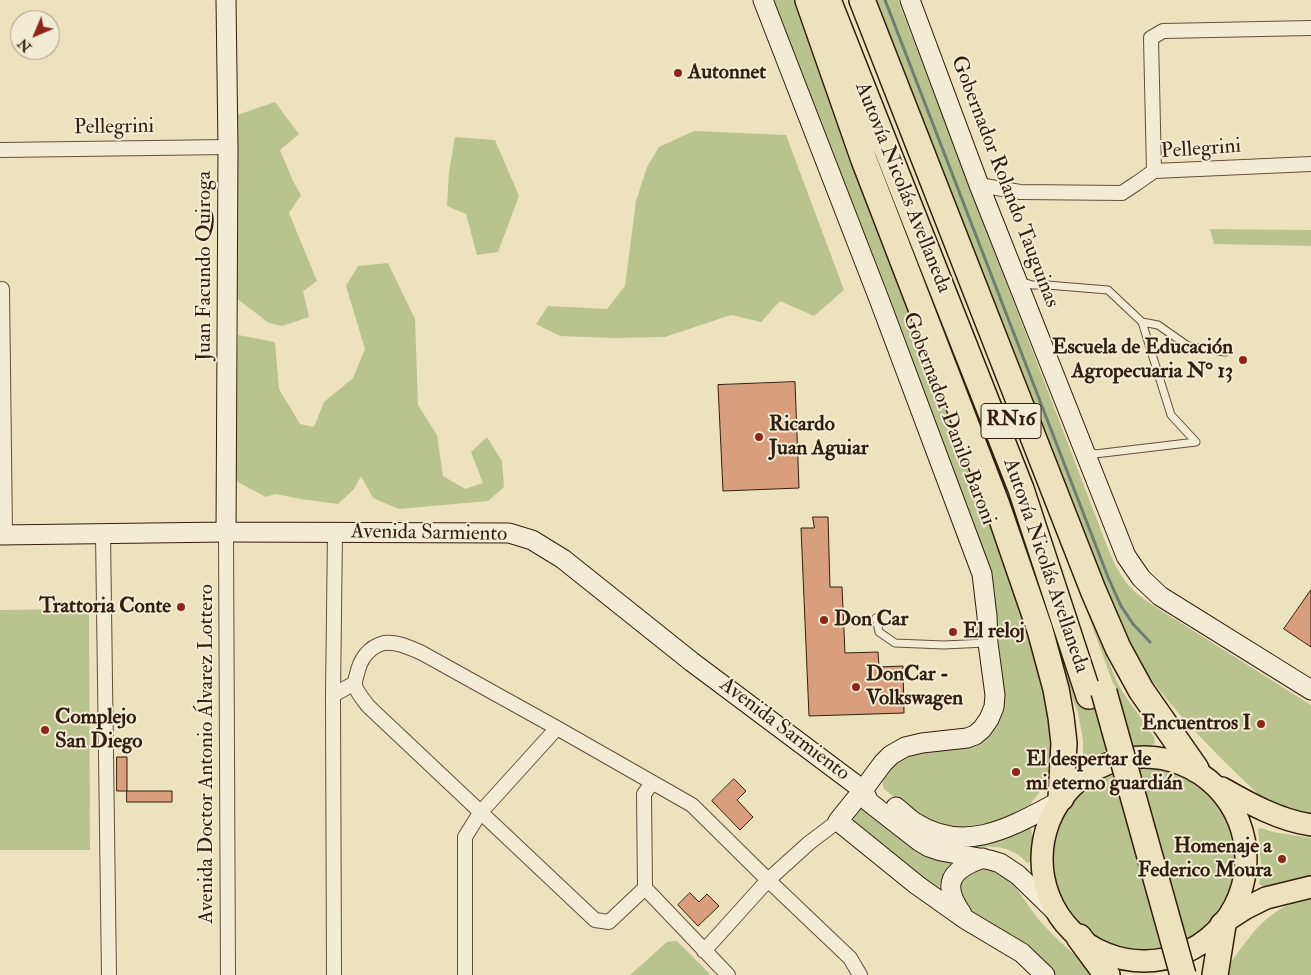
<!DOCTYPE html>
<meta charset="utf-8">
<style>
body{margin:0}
#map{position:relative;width:1311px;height:975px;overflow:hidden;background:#ede2be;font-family:"IM FELL Double Pica",serif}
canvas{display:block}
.north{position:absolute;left:10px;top:10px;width:50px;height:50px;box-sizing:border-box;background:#f3ecd5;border:1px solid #a69a85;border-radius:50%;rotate:225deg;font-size:14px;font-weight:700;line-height:20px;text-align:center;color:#331e0e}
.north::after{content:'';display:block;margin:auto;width:18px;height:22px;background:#8f2418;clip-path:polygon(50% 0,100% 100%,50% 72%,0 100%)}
</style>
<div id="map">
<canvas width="1311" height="975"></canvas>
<div class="north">N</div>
</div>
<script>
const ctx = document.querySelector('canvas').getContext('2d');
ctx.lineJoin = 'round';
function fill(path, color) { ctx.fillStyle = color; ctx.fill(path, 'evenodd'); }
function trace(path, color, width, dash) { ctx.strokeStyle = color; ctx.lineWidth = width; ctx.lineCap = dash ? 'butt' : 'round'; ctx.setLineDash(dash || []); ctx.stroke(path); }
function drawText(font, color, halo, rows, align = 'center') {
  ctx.font = font + ' "IM FELL Double Pica",serif'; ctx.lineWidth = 4; ctx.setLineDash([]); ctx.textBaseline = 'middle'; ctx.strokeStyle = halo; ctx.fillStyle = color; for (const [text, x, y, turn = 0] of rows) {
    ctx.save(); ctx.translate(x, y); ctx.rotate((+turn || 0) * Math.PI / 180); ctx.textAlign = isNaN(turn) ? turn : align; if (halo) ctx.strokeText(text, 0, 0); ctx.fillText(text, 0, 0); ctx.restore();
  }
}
fill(new Path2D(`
 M769 0H798L983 498 1054 699 1055 762 1039 793 1028 807 1018 815 994 826 948 830 914 813 884 789C877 769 904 754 921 751 934 748 948 748 961 747L1003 692 994 587 990 574Z
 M870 0H898L1109 551C1120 577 1128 588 1151 604L1311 705V815C1292 811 1275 806 1259 795 1212 750 1165 704 1130 649Z
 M275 102 299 134 280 150 293 181 301 195 289 213 317 281 303 291 309 317 282 326 269 323 232 295 237 115Z
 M694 131 786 135 844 290 814 316 780 301 761 322 731 315 665 337 614 338 560 336 536 324 548 306 607 309 625 286 636 201 647 167 659 147Z
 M455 137 495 140 519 196 498 252 477 255 466 214 447 206 449 172Z
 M881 164 988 443 1041 591 1084 698 1115 689 985 330 1099 638 1117 682 1126 697 1154 737 1155 743 1151 746 1125 745 1108 749 1086 763 1083 761V740L1078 713 875 168Z
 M1210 229 1311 230V246L1214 244Z
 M388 263 415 319 418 405 437 435 443 476 465 489 483 483 471 452 487 437 502 461 504 487 488 501 399 509 373 498 361 476 354 489 338 504 301 499 275 494 266 497 234 480 238 335 275 342 279 389 300 424 314 427 324 402 353 378 365 349 346 286 358 266Z
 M89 609 90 850H0V610Z
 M1051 859a95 95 0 1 1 190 0a95 95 0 1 1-190 0Z
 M865 807 954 860C943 872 939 879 939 896L854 823V818L858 811Z
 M1027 827 1031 828C1034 839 1030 851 1031 862L1027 863C1016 850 1001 846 984 847 979 848 974 849 968 848 952 844 936 838 919 832Z
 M1261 828 1273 832 1311 838V877L1287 881 1266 888 1259 884 1261 865 1258 829Z
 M976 864C984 867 994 869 1001 873 1013 880 1030 909 1040 921 1057 941 1078 956 1095 975H1054L963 907 958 879Z
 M1311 899V975H1225L1226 970C1243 945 1260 918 1288 905 1295 902 1304 901 1311 899Z
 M677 941 711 975H630L667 942Z`), '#b9c390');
trace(new Path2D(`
 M885 0 1108 577 1121 606 1133 624 1150 642`), '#707d72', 3);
const building = new Path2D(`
 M795 382 799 488 723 491 718 385Z
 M813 517H828L830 587H842L845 653 878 652 879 667 903 666 904 713 809 716 801 528H814Z
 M1311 590V647L1284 629Z
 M117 757H127V791H117Z
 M734 779 746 791 737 800 753 817 740 830 712 801Z
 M127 791H172V802H127Z
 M690 893 699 902 707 894 719 906 698 926 678 905Z`);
fill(building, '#d99e7e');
trace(building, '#331e0e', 1);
const lane = new Path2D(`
 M1020 281 1032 285H1047L1108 290 1142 322 1171 415 1196 442 1095 454 1089 451
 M1142 322 1158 325 1188 346 1225 352
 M876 618 879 632 895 643 944 645 986 643`);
const street = new Path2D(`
 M0 150 228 147
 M1154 171 1151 38 1163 31 1311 28
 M979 185 1020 192 1122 193 1137 183 1154 171 1311 164
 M2 289 5 535
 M226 532 228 975
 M103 534 109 975
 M333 695 335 532
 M652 783 644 794 645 888 728 975
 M645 888 609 922 595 920 368 706C363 699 358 694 355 686 354 682 356 678 357 674 360 660 368 647 384 643 397 641 410 648 422 653L557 728 692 805 768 880 850 958 860 975
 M704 951 768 880 809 843 838 821
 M334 975 333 695 355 683
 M465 975V837L480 813 557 728`);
const secondary = new Path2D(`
 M763 0 879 299 982 574 987 616 988 643 995 695 994 707 989 719 982 729 975 735 967 738 922 743 905 747 891 755 883 763 863 790 838 821 917 885 965 919 1022 953 1045 975
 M910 0 979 185 1126 556 1141 578 1160 596 1311 690
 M226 532 228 147 226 0
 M0 535 226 532 509 533 532 540 563 559 692 662 863 790 869 802 919 841 929 847 941 851 990 860 1000 863 1018 875 1058 914
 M896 807C902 812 908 818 914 822 965 855 1011 827 1058 802
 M962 914C941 884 950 870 983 858`);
const primary = new Path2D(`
 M1042 859a102 102 0 1 1 204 0a102 102 0 1 1-204 0Z
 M1222 788C1250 804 1279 820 1311 825
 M1229 919 1246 908 1266 898 1311 887`);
const highway = new Path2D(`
 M808 0 864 160 997 505 1040 630 1056 689 1061 717 1064 743 1061 798
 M828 0 1021 489 1089 696
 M862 0 1093 590 1118 648 1141 690 1196 769
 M1079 937 1107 975
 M1215 975 1223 925`);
trace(lane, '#624f3a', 9);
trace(street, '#624f3a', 16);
trace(secondary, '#331e0e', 21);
trace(primary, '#331e0e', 24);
trace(highway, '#331e0e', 28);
trace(lane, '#f3ecd5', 7);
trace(street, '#f3ecd5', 14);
trace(secondary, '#f3ecd5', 19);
trace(primary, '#ede2be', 21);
trace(highway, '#ede2be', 25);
const highwayBridge = new Path2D(`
 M1104 692 1183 975`);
trace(highwayBridge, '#331e0e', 28, []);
trace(highwayBridge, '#ede2be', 25);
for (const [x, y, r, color] of [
 [678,73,5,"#8f2418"],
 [1243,360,5,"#8f2418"],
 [759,437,5,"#8f2418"],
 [181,607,5,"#8f2418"],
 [824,620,5,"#8f2418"],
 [953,632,5,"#8f2418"],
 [856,687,5,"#8f2418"],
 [1261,724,5,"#8f2418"],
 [45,730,5,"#8f2418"],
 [1016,772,5,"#8f2418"],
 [1282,859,5,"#8f2418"]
]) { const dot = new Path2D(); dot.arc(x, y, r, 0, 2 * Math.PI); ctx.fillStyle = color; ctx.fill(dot); trace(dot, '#f3ecd5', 2); }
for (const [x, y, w] of [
 [1011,421,60]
]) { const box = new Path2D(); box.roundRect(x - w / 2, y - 17.5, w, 35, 4); ctx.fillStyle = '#f3ecd5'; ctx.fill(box); trace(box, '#331e0e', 1); }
drawText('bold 20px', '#331e0e', null, [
 ["RN16",1011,421]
]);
drawText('bold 21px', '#331e0e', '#f3ecd5', [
 ["Autonnet",688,73],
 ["Escuela de Educación",1233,348,"right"],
 ["Agropecuaria N° 13",1233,372,"right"],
 ["Ricardo",769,425],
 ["Juan Aguiar",769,449],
 ["Trattoria Conte",171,607,"right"],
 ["Don Car",834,620],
 ["El reloj",963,632],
 ["DonCar -",866,675],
 ["Volkswagen",866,699],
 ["Complejo",55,718],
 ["San Diego",55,742],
 ["Encuentros I",1251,724,"right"],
 ["El despertar de",1026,760],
 ["mi eterno guardián",1026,784],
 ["Homenaje a",1272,847,"right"],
 ["Federico Moura",1272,871,"right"]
], 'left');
drawText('21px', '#331e0e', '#f3ecd5', [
 ["Pellegrini",114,128,-1],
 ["Pellegrini",1201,150,-4],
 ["Gobernador Rolando Tauguinas",1004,182,69],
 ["Autovía Nicolás Avellaneda",902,188,68],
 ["Juan Facundo Quiroga",205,266,-90],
 ["Gobernador Danilo Baroni",948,419,69],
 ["Avenida Sarmiento",429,534,1],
 ["Autovía Nicolás Avellaneda",1045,566,71],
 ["Avenida Sarmiento",784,730,37],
 ["Avenida Doctor Antonio Álvarez Lottero",207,754,-90]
]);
</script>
